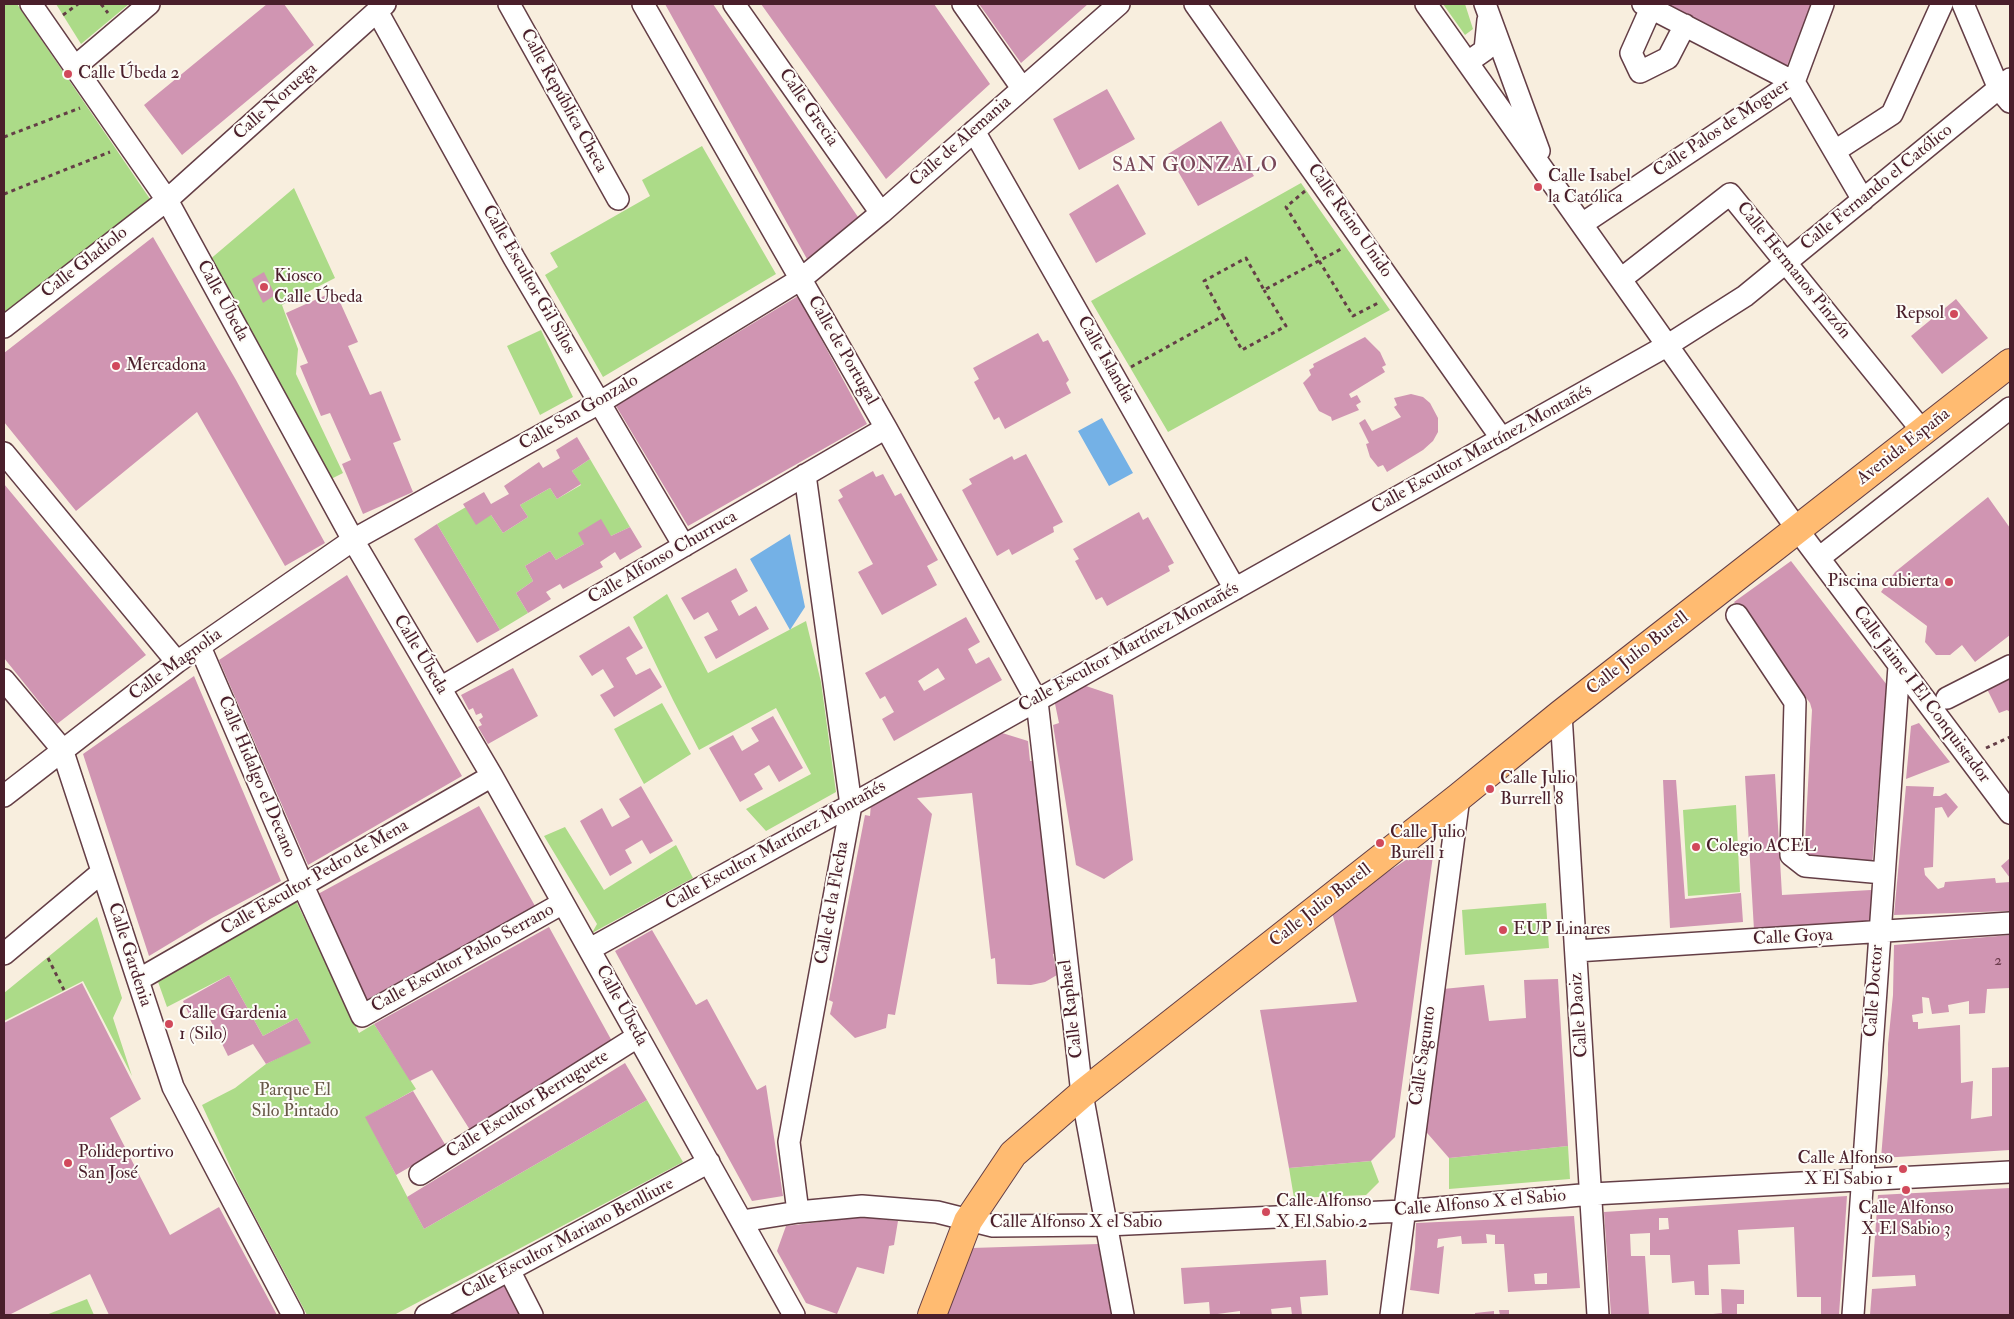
<!DOCTYPE html>
<meta charset="utf-8">
<style>
body{margin:0}
#map{position:relative;width:2014px;height:1319px;overflow:hidden;background:#f8eede;font-family:"IM FELL Double Pica",serif}
canvas{display:block}
.frame{position:absolute;inset:0;border:5px solid #4a1f2b;pointer-events:none}
</style>
<div id="map">
<canvas width="2014" height="1319"></canvas>
<div class="frame"></div>
</div>
<script>
const ctx = document.querySelector('canvas').getContext('2d');
ctx.lineJoin = 'round';
function fill(path, color) { ctx.fillStyle = color; ctx.fill(path, 'evenodd'); }
function trace(path, color, width, dash) { ctx.strokeStyle = color; ctx.lineWidth = width; ctx.lineCap = dash ? 'butt' : 'round'; ctx.setLineDash(dash || []); ctx.stroke(path); }
function drawText(font, color, halo, rows, align = 'center') {
  ctx.font = font + ' "IM FELL Double Pica",serif'; ctx.lineWidth = 4; ctx.setLineDash([]); ctx.textBaseline = 'middle'; ctx.strokeStyle = halo; ctx.fillStyle = color; for (const [text, x, y, turn = 0] of rows) {
    ctx.save(); ctx.translate(x, y); ctx.rotate((+turn || 0) * Math.PI / 180); ctx.textAlign = isNaN(turn) ? turn : align; if (halo) ctx.strokeText(text, 0, 0); ctx.fillText(text, 0, 0); ctx.restore();
  }
}
fill(new Path2D(`
 M4 4H17L150 199 4 313Z
 M56 4H129L81 44Z
 M1443 4H1465L1473 29 1465 35Z
 M702 146 776 274 603 377 545 275 558 267 550 253 650 196 642 180Z
 M1301 183 1390 310 1168 432 1091 301Z
 M294 188 335 278 282 305 298 349 296 374 343 473 329 480 208 261Z
 M541 330 573 397 540 415 507 346Z
 M590 459 630 527 611 536 584 544 556 560 550 551 525 566 533 581 516 593 528 613 500 630 437 524 466 507 491 515 503 533 528 517 520 505 550 488 557 499 581 485 572 471Z
 M667 594 708 673 806 621 821 682 836 792 766 831 746 809 811 774 776 708 699 750 673 700 633 617Z
 M662 703 691 754 644 784 614 729Z
 M1736 805 1740 892 1688 896 1683 810Z
 M565 827 604 890 676 845 693 878 592 933 597 924 544 836Z
 M296 901 359 1033 374 1024 416 1089 366 1117 424 1229 647 1100 683 1162 394 1315H307L240 1188 202 1105 235 1088 266 1064 310 1042 297 1018 263 1036 229 975 167 1007 157 979Z
 M1546 903 1549 948 1465 955 1462 910Z
 M97 917 122 998 113 1018 132 1076 83 981 4 1021V993Z
 M1568 1146 1570 1179 1449 1189V1158Z
 M1371 1161 1379 1182 1366 1195 1294 1198 1289 1168Z
 M87 1299 94 1315H46Z`), '#acdb88');
fill(new Path2D(`
 M1102 418 1133 473 1109 486 1078 431Z
 M790 534 805 607 790 630 750 559Z`), '#74b1e6');
fill(new Path2D(`
 M267 4H284L314 45 182 155 144 105Z
 M665 4H713L858 217 807 259Z
 M761 4H934L990 84 886 179Z
 M979 4H1088L1021 63Z
 M1662 4H1813L1786 68Z
 M1107 89 1135 139 1079 170 1053 119Z
 M1221 121 1254 176 1198 206 1168 154Z
 M1118 184 1146 234 1096 263 1069 214Z
 M153 237 236 380 325 543 285 566 197 412 76 511 4 422V353Z
 M264 272 275 295 263 303 252 279Z
 M335 291 358 342 348 346 370 395 381 391 401 440 393 443 413 492 363 514 342 464 351 460 330 413 321 416 300 366 308 363 286 313Z
 M798 296 867 424 688 526 616 406Z
 M1956 299 1988 338 1942 374 1911 336Z
 M1038 333 1043 342 1048 340 1069 380 1066 383 1071 393 1005 429 999 417 994 420 974 382 979 379 973 368Z
 M1365 337 1380 352 1386 365 1382 367 1385 372 1349 394 1351 398 1357 395 1361 402 1356 405 1359 410 1332 421 1331 417 1319 411 1303 383 1311 375 1309 370 1314 367 1313 364Z
 M1411 394 1423 397 1430 403 1438 418V432L1433 441 1423 450 1387 472 1383 465 1378 467 1370 457 1366 444 1369 443 1359 423 1365 419 1372 431 1401 417 1394 407 1397 405 1394 398Z
 M577 437 590 459 572 471 581 484 557 499 550 488 520 505 528 517 503 533 491 515 476 525 463 504 484 492 491 504 509 494 504 486 539 462 543 468 560 458 556 450Z
 M1026 454 1063 522 1053 527 1054 532 1012 555 1009 549 997 556 962 490 972 484 969 479 1012 456 1014 460Z
 M873 471 876 477 883 474 895 496 901 493 938 560 927 566 937 585 882 615 858 572 873 564 838 500 843 497 839 490Z
 M4 484 146 655 57 724 4 658Z
 M1988 497 2010 528V635L1975 662 1962 645 1950 655H1936L1925 642 1927 626 1881 592 1895 572Z
 M1139 512 1143 520 1148 517 1174 563 1168 566 1170 571 1107 606 1102 597 1096 600 1075 561 1079 559 1073 549Z
 M601 519 611 536 630 527 642 547 620 560 615 552 600 562 603 567 563 589 560 584 546 592 551 599 528 613 516 593 533 581 525 566 550 551 556 560 584 544 578 533Z
 M437 524 500 630 477 643 414 539Z
 M1791 561 1887 685 1872 866 1804 860 1812 710 1810 703 1734 602Z
 M736 568 748 591 731 601 739 616 756 606 769 629 716 659 704 637 718 630 708 612 694 620 681 598Z
 M347 575 462 776 308 865 219 660Z
 M966 617 980 642 968 649 976 664 989 657 1002 680 894 741 882 719 894 712 885 696 880 699 865 673ZM938 668 945 679 924 691 918 681Z
 M629 626 643 648 626 658 636 675 650 668 662 687 614 717 600 695 614 687 603 669 592 676 579 656Z
 M513 668 538 716 488 744 478 727 482 725 479 720 483 717 481 713 476 715 473 708 469 710 461 695Z
 M2010 674V712L2007 710 1999 713 1987 689Z
 M194 676 281 881 212 918 149 956 83 754Z
 M1083 685 1113 695 1133 860 1104 879 1076 865 1053 725 1059 723 1054 699Z
 M773 716 803 768 779 782 769 765 754 774 763 789 740 802 709 748 733 735 742 751 759 741 751 728Z
 M1919 723 1950 762 1906 779 1911 726Z
 M999 732 1028 741 1030 761H1034L1058 953 1053 954 1057 975 1045 982 1031 985 997 984 995 958 991 959 972 793 917 798 932 814 895 1015 888 1014 886 1028 855 1038 830 1014 833 1002 829 1000 865 815 870 816 871 803Z
 M1775 774 1782 895 1871 890 1873 924 1754 930 1745 776Z
 M1663 780H1676L1685 899 1741 893 1743 922 1670 928Z
 M641 786 673 841 650 854 642 840 625 850 632 863 610 876 580 821 602 808 612 827 630 817 619 799Z
 M1906 786 1934 787 1933 796H1940L1946 793 1958 807 1948 818 1942 807 1935 808 1933 867 1924 868 1925 875 1938 889 1944 887 1945 882 1995 878 1996 883 2010 882V911L1894 915Z
 M479 806 535 906 366 1000 318 894Z
 M1435 841 1395 1137 1371 1161 1289 1168 1260 1010 1357 1002 1331 909Z
 M2010 858V878L2001 866Z
 M549 927 613 1043 470 1130 432 1070 410 1081 374 1024Z
 M652 930 696 1005 707 999 757 1090 766 1085 783 1196 752 1201 615 951Z
 M2010 935V988L1987 989 1985 1013 1969 1014V1001L1948 1005 1949 1012 1932 1014 1929 998 1922 997 1923 1013 1912 1015 1913 1022H1918V1029L1960 1025 1961 1083 1973 1081 1971 1119 1992 1116V1068L2010 1067V1150L1881 1158 1888 1074V1044L1893 995 1894 945Z
 M229 975 263 1036 297 1018 311 1043 266 1064 253 1044 228 1056 205 1009 191 1019 183 1001Z
 M1558 979 1568 1146 1449 1158 1421 1126 1443 989 1484 985 1489 1021 1526 1018 1524 980Z
 M82 983 141 1099 110 1118 170 1235 219 1207 277 1315H109L90 1274 9 1315H4V1023Z
 M625 1063 647 1100 424 1229 407 1197Z
 M413 1091 446 1146 396 1175 365 1117Z
 M2010 1188V1315H1870L1872 1289 1916 1286 1915 1275 1872 1277 1878 1195Z
 M1847 1196 1839 1315H1821V1297H1797L1794 1227 1738 1230 1740 1264 1708 1265 1709 1295H1695L1694 1281 1672 1283 1670 1255H1650V1233L1630 1234 1631 1256H1645L1649 1315H1611L1604 1212ZM1659 1218H1668L1669 1229 1659 1230Z
 M1574 1216 1580 1288 1508 1292 1504 1244H1495V1235L1486 1234 1487 1243 1462 1244 1461 1236 1438 1239 1437 1248 1444 1246 1439 1294 1410 1290 1415 1249 1416 1223ZM1547 1273V1284H1535L1534 1274Z
 M861 1217 898 1221 894 1245 889 1246 884 1274 857 1267 837 1314 806 1303 777 1251 786 1226Z
 M1098 1244 1112 1315H946L972 1248Z
 M1326 1260 1328 1295 1300 1297 1302 1315H1292L1291 1307 1271 1309 1272 1315H1240V1311L1210 1315 1209 1302 1184 1304 1181 1268Z
 M504 1284 520 1315H443Z
 M1721 1289 1744 1290V1304H1737V1315H1704L1722 1313Z
 M1499 1310H1509V1315H1500Z
 M1494 1311V1315H1475V1313Z`), '#d095b2');
const minor = new Path2D(`
 M31 4 167 200 353 540 492 776 794 1315
 M509 4 618 199
 M643 4 886 428 1037 701 1082 1094 1123 1315
 M734 4 881 213
 M963 4 1022 88
 M1195 4 1502 439
 M1426 4 1797 529 2010 813
 M1485 4 1539 151
 M1643 4 1794 82 1863 200
 M1963 4 1999 89 2010 102
 M1651 8 1631 53 1640 72 1668 58 1685 25
 M377 11 514 258 684 546
 M1468 62 1485 50 1488 20
 M76 66 149 4
 M974 131 1235 589
 M1835 151 1892 114 1942 4
 M1582 224 1794 82 1823 4
 M1621 279 1730 194 1924 433
 M4 327 167 200 385 4
 M4 453 177 662
 M1819 558 2010 408
 M1737 615 1795 702 1791 855 1805 866 1883 873
 M200 647 303 886 362 1016 563 903
 M4 680 62 749 173 1087 293 1315
 M440 688 886 428
 M1947 698 2010 666
 M1561 714 1598 1315
 M4 796 177 662 353 540 599 403 801 279 881 213 1119 4
 M590 949 851 805 1668 345 1745 296 2010 79
 M1576 951 2010 923
 M4 954 102 872
 M138 980 492 776
 M420 1174 637 1037
 M798 1212 789 1142 851 805 805 475
 M742 1221 798 1212 862 1206 937 1212 993 1226 1107 1225 1403 1211 1592 1194 2010 1172
 M509 1270 532 1315
 M426 1315 709 1162
 M1391 1315 1459 797
 M1853 1315 1899 666`);
const major = new Path2D(`
 M932 1315 968 1221 1013 1154 1082 1094 1459 797 1561 714 2010 363`);
trace(minor, '#643e46', 24);
trace(major, '#643e46', 30);
trace(new Path2D(`
 M101 4 108 13
 M63 15 78 4
 M4 137 80 108
 M1305 191 1286 207 1353 316 1380 302
 M4 194 110 152
 M1223 316 1242 350 1286 326 1264 290
 M1131 367 1223 316 1204 281 1246 258 1264 290 1343 248
 M1986 748 2010 737
 M48 958 64 990`), '#643e46', 3, [4, 4]);
trace(minor, '#fff', 21);
trace(major, '#ffbb71', 28);
for (const [x, y, r, color] of [
 [68,74,5,"#d1495b"],
 [1538,187,5,"#d1495b"],
 [264,287,5,"#d1495b"],
 [1954,314,5,"#d1495b"],
 [116,366,5,"#d1495b"],
 [1949,582,5,"#d1495b"],
 [1490,789,5,"#d1495b"],
 [1380,843,5,"#d1495b"],
 [1696,847,5,"#d1495b"],
 [1503,930,5,"#d1495b"],
 [169,1024,5,"#d1495b"],
 [68,1163,5,"#d1495b"],
 [1903,1169,5,"#d1495b"],
 [1906,1190,5,"#d1495b"],
 [1266,1212,5,"#d1495b"]
]) { const dot = new Path2D(); dot.arc(x, y, r, 0, 2 * Math.PI); ctx.fillStyle = color; ctx.fill(dot); trace(dot, '#fdfcf7', 2); }
drawText('15px', '#6c3c4d', null, [
 ["2",1998,962]
]);
drawText('18px', '#4a1f2b', '#fdfcf7', [
 ["Calle Úbeda 2",78,74],
 ["Calle Isabel",1548,177],
 ["la Católica",1548,198],
 ["Kiosco",274,277],
 ["Calle Úbeda",274,298],
 ["Repsol",1944,314,"right"],
 ["Mercadona",126,366],
 ["Piscina cubierta",1939,582,"right"],
 ["Calle Julio",1500,779],
 ["Burrell 8",1500,800],
 ["Calle Julio",1390,833],
 ["Burell 1",1390,854],
 ["Colegio ACEL",1706,847],
 ["EUP Linares",1513,930],
 ["Calle Gardenia",179,1014],
 ["1 (Silo)",179,1035],
 ["Polideportivo",78,1153],
 ["San José",78,1174],
 ["Calle Alfonso",1893,1159,"right"],
 ["X El Sabio 1",1893,1180,"right"],
 ["Calle Alfonso",1276,1202],
 ["X El Sabio 2",1276,1223],
 ["Calle Alfonso",1906,1209,"center"],
 ["X El Sabio 3",1906,1230,"center"]
], 'left');
drawText('18px', '#4a1f2b', '#fdfcf7', [
 ["Calle República Checa",563,101,61],
 ["Calle Noruega",276,102,-42],
 ["Calle Grecia",808,108,55],
 ["Calle Palos de Moguer",1722,129,-34],
 ["Calle de Alemania",961,142,-41],
 ["Calle Fernando el Católico",1877,188,-39],
 ["Calle Reino Unido",1349,221,55],
 ["Calle Gladiolo",85,263,-38],
 ["Calle Hermanos Pinzón",1793,271,51],
 ["Calle Escultor Gil Silos",528,280,60],
 ["Calle Úbeda",222,301,61],
 ["Calle de Portugal",842,351,60],
 ["Calle Islandia",1105,360,60],
 ["Calle San Gonzalo",579,413,-30],
 ["Avenida España",1904,447,-38],
 ["Calle Escultor Martínez Montañés",1482,450,-29],
 ["Calle Alfonso Churruca",663,558,-30],
 ["Calle Escultor Martínez Montañés",1129,648,-29],
 ["Calle Julio Burell",1638,654,-38],
 ["Calle Úbeda",420,655,59],
 ["Calle Magnolia",176,665,-36],
 ["Calle Jaime I El Conquistador",1921,695,53],
 ["Calle Hidalgo el Decano",256,777,67],
 ["Calle Escultor Martínez Montañés",776,846,-29],
 ["Calle Escultor Pedro de Mena",315,878,-30],
 ["Calle de la Flecha",833,903,-80],
 ["Calle Julio Burell",1321,906,-38],
 ["Calle Goya",1793,938,-3],
 ["Calle Gardenia",129,955,72],
 ["Calle Escultor Pablo Serrano",463,959,-29],
 ["Calle Doctor",1875,991,-86],
 ["Calle Úbeda",621,1006,61],
 ["Calle Raphael",1072,1009,-97],
 ["Calle Daoiz",1580,1015,-94],
 ["Calle Sagunto",1424,1056,-82],
 ["Calle Escultor Berruguete",528,1105,-32],
 ["Calle Alfonso X el Sabio",1480,1204,-5],
 ["Calle Alfonso X el Sabio",1076,1223],
 ["Calle Escultor Mariano Benlliure",568,1239,-28]
]);
drawText('18px', '#675747', '#fdfcf7', [
 ["Parque El",295,1091],
 ["Silo Pintado",295,1112]
]);
ctx.letterSpacing = '1px';
drawText('20px', '#79485a', '#fdfcf7', [
 ["SAN GONZALO",1195,167]
]);
ctx.letterSpacing = '0px';
</script>
